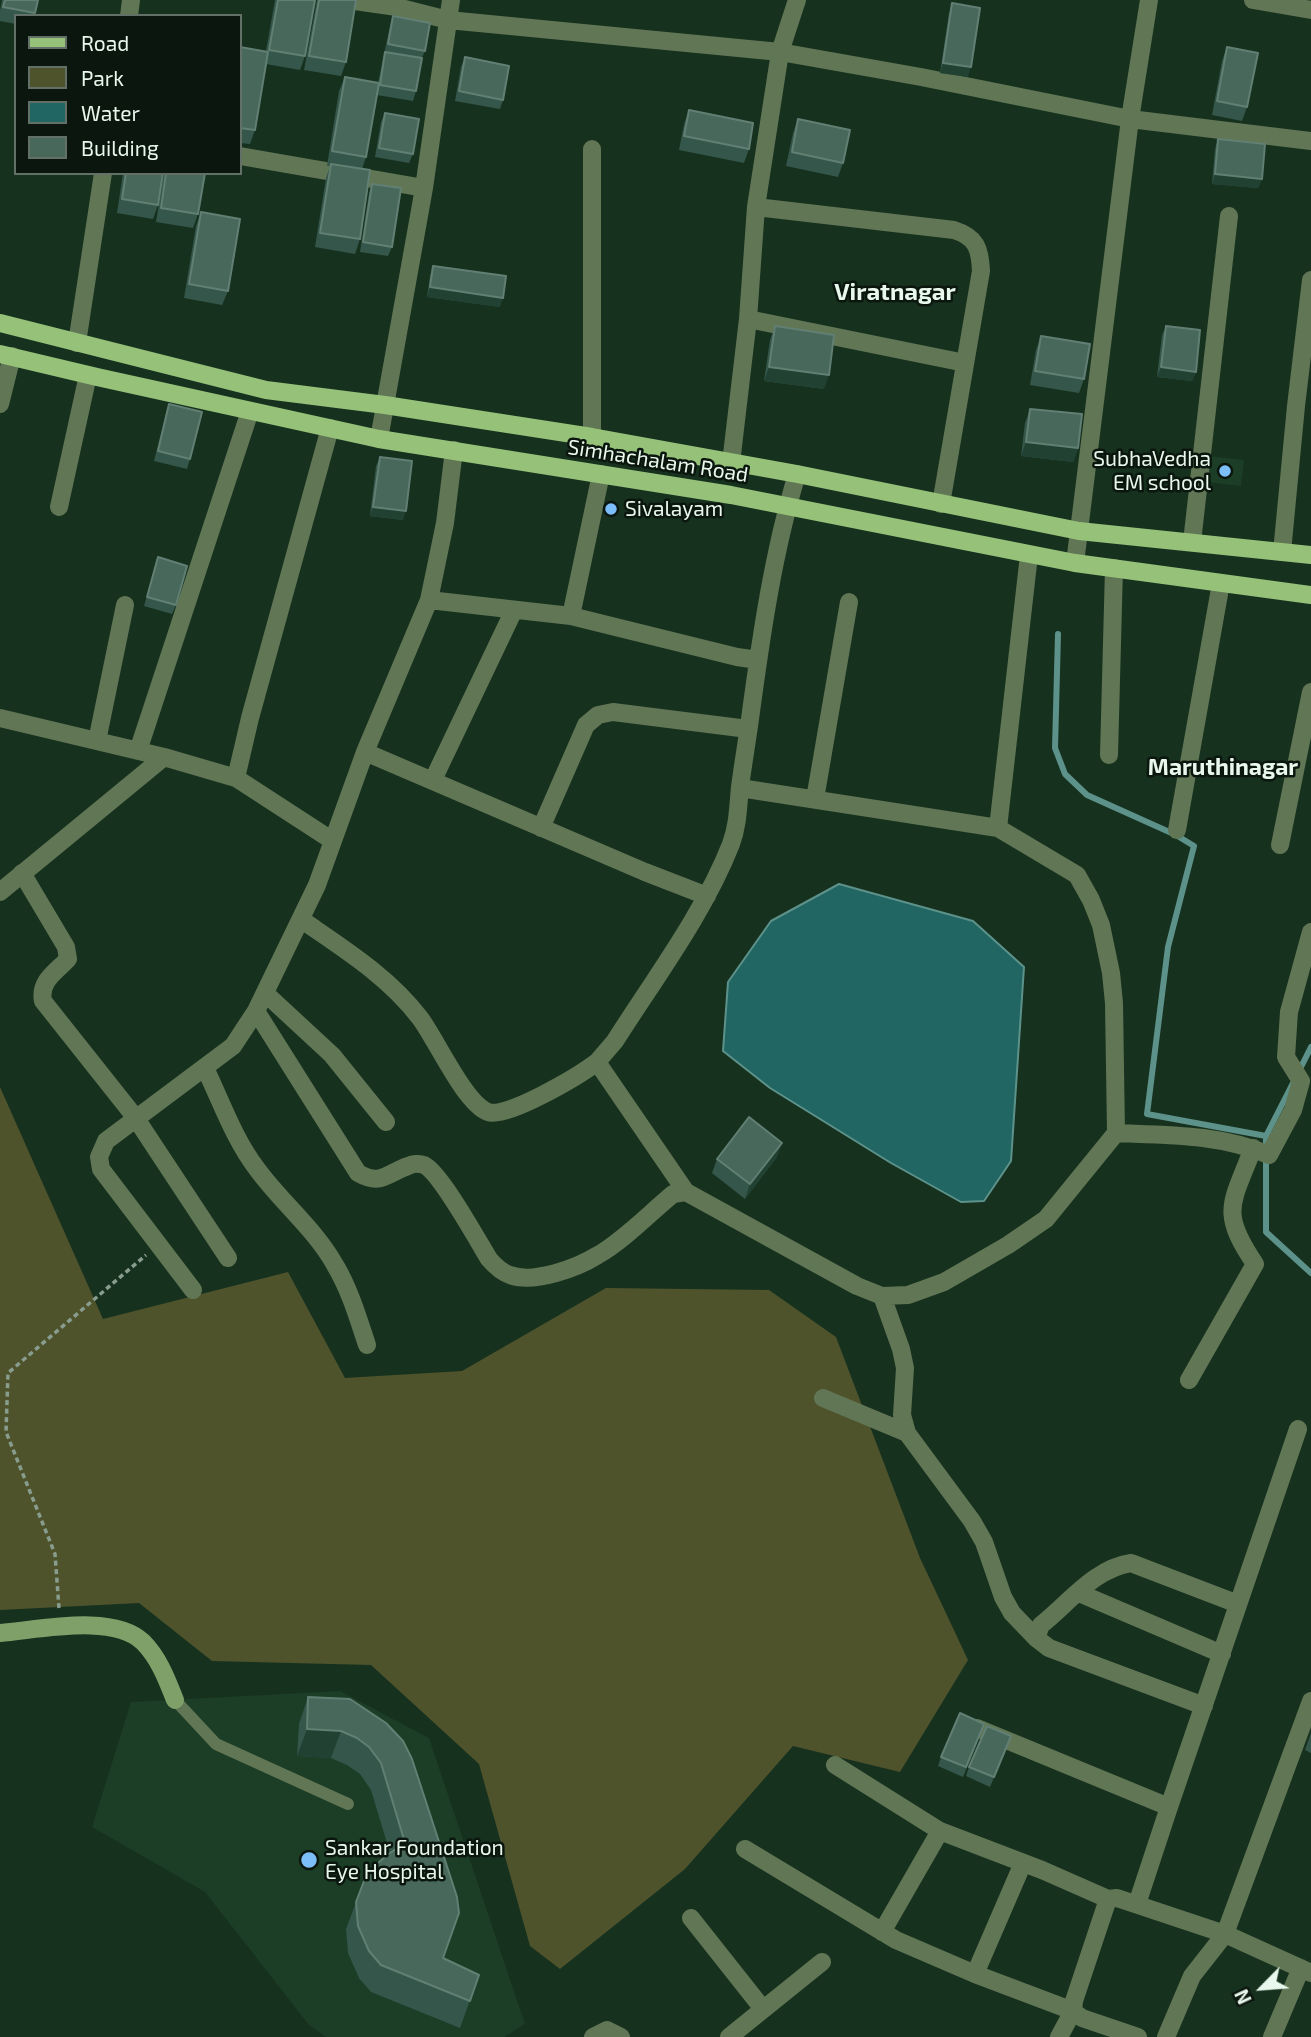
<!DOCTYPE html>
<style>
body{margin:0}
#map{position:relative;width:1311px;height:2037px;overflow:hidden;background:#17311f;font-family:"Exo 2",sans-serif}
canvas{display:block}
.legend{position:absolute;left:14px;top:14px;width:228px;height:161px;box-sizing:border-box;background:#0b160e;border:2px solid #637067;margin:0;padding:9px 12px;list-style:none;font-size:21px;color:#e8f8ec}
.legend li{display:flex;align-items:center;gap:14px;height:35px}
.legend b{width:35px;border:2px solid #637067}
.north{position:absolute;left:1227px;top:1953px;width:70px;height:70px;-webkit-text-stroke:5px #0b160e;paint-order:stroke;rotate:245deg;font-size:19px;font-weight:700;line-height:28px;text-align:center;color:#e8f8ec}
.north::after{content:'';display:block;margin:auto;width:24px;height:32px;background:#e8f8ec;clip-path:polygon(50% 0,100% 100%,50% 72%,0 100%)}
</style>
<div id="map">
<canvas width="1311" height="2037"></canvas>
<ul class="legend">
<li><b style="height:9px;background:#96c179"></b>Road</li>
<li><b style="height:19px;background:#4e532c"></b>Park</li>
<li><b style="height:19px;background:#216662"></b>Water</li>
<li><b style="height:19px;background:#48685c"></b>Building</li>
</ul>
<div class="north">N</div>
</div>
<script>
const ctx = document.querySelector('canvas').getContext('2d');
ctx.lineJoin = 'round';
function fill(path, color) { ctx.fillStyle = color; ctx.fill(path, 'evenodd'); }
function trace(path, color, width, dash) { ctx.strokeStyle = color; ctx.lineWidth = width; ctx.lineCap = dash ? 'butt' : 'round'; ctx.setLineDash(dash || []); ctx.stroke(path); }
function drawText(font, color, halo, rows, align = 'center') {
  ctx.font = font + ' "Exo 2",sans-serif'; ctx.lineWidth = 5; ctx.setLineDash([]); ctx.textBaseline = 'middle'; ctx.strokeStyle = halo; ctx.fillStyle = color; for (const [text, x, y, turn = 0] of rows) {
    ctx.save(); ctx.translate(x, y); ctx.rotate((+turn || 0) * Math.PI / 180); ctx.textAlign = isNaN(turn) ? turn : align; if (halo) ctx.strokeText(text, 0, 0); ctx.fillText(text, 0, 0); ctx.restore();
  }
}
fill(new Path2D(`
 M1208 456 1244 460 1241 486 1206 482Z
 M340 1691 429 1738 525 2024 504 2037H326L309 2025 205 1892 92 1827 131 1702Z`), '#1c3d26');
fill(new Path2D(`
 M0 1087 103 1319 288 1272 345 1378 462 1371 606 1288 769 1290 836 1337 920 1558 968 1660 900 1772 793 1746 685 1869 560 1969 530 1946 479 1764 371 1665 212 1661 139 1603 0 1610Z`), '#4e532c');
const water = new Path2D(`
 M839 884 973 921 1024 967 1011 1161 984 1201 961 1202 891 1163 770 1088 723 1051 728 982 771 921Z`);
fill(water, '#216662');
trace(water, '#5d928b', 2);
trace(new Path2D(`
 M1058 634 1055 748 1065 774 1087 795 1176 835 1194 846 1168 947 1147 1114 1266 1136V1232L1311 1273
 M1299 1071 1311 1047
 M1266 1136 1293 1083`), '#5d928b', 6);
trace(new Path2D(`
 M59 1608 55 1554 6 1432 8 1373 146 1255`), '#889d8e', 3.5, [5, 3.5]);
trace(new Path2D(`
 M175 1700 216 1744 348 1804`), '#617654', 12);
trace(new Path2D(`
 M348 0 397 7 448 20 780 52 921 77 1130 119 1311 141
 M1253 0 1311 10
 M129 16 131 0
 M240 156 424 188
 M756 207 954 230C976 237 980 248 981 271L941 504
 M748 319 965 363
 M77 343 103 173
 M0 404 12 356
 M592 437V149
 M379 439 424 188 451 0
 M731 463 748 319 756 207 780 52 797 0
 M59 507 88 375
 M1192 542 1229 216
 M1282 552 1296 406 1311 280
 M1075 563 1130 119 1149 0
 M429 600 445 523 454 450
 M571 616 601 474
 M0 718 164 757 236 778 333 841
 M97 741 125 605
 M138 751 250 411
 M365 752 645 872 707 896
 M1109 755 1114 568
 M236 778 250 718 330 428
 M433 780 514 610
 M740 788 998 828 1077 875 1091 900 1101 925 1111 973 1114 1003 1116 1133 1046 1219 1008 1245 944 1282 908 1295 882 1296 857 1286 686 1192 597 1062 615 1041C655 978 704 913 731 844 738 825 738 807 740 787 743 764 747 741 750 719 761 637 773 553 797 474
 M815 799 849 602
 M541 828 586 725 598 715 613 712 748 729
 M998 828 1029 555
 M1177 830 1221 583
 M1280 845 1311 692
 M22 873 66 947 68 959C56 972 39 981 43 1001L135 1117 228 1258
 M0 892 164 757
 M302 920C344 949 389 977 420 1018 436 1039 465 1104 488 1112 507 1119 580 1075 597 1062
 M265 993 332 1055 386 1122
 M256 1011 358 1173C381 1186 386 1174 408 1166 412 1164 419 1163 424 1165 440 1172 478 1241 489 1259 495 1266 501 1272 510 1275 534 1284 577 1268 598 1255 623 1241 651 1212 673 1194L686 1192
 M205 1068C221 1101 234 1139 257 1169 281 1202 315 1229 335 1265 350 1290 358 1318 367 1345
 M1116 1133C1167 1135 1221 1134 1269 1155L1293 1110 1301 1081 1286 1057 1289 1012 1311 932
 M193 1290 101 1169 99 1157 106 1141 233 1046 256 1011 317 885 365 752 429 600 571 616 737 657 758 660
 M882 1296 901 1349 905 1368 902 1415 907 1433 972 1521 984 1542 1003 1597 1012 1613 1036 1638
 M1189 1380 1255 1264C1219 1211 1232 1204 1253 1148
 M823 1398 907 1433
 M1079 1593 1222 1654
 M1204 1706 1049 1648 1036 1638 1041 1625C1069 1603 1095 1568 1131 1563L1238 1604
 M977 1728 1169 1807 1298 1429
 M835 1765 940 1831 1042 1870 1108 1899
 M745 1849 896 1940 975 1974 1073 2011 1059 2037
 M1137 1904 1169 1807
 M691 1918 763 2009
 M882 1932 940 1831
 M975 1974 1023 1863
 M593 2037 607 2030 621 2037
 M729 2037 822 1962
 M1138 2037 1082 2018 1073 2011 1074 2001 1108 1899 1117 1898 1225 1934 1311 1973
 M1166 2037 1192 1976 1225 1934 1311 1701
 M1272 2037 1301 1968`), '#617654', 18);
trace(new Path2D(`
 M0 1633C39 1630 113 1613 143 1642 159 1658 167 1680 175 1700`), '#7fa069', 18);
trace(new Path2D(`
 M0 323 266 390 385 405 592 437 797 474 1079 531 1311 555
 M0 354 97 377 379 439 731 495 1075 563 1311 595`), '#96c179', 18);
fill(new Path2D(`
 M2 0H38L34 16H16V24L0 21V11Z
 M275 0H315L305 56 300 70 266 64 255 130 250 144 240 143V47L266 51Z
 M317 0H356L346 62 341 76 304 70Z
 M952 3 968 77 940 73 949 13Z
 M393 16 425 51 421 60 416 91 413 101 377 95 366 157 362 169 360 239 355 254 315 247 326 178 330 166H327L339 91 345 77 378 83 390 26Z
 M1227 47 1247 107 1242 121 1212 115 1222 61Z
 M465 57 503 100 500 109 455 101 461 67Z
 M689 110 749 149 744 163 679 150 684 124Z
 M385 113 413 154 409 163 375 157 381 122Z
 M798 119 843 163 838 177 786 166 793 133Z
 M1218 139 1262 179 1258 188 1212 184 1215 149Z
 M123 173H163L158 205 153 219 117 213Z
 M164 173H205L198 214 193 228 156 222Z
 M372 184 392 247 388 256 360 252 369 193Z
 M201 212 228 291 222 305 184 298 196 226Z
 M433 266 500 307 427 297 430 276Z
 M775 326 824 389 764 381 770 340Z
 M1166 326 1196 372 1192 381 1157 377 1162 335Z
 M1041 336 1084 379 1079 393 1030 385 1036 350Z
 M169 404 190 459 187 469 154 461 166 413Z
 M1030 409 1078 448 1073 462 1021 456 1025 423Z
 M380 457 403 520 370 516 376 466Z
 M158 557 176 605 172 614 144 606Z
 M777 1157 745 1199 712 1173 717 1159Z
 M308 1697 386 1723 443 1958 479 1975 460 2028 371 1992 359 1978 348 1953 346 1929 367 1873 390 1853 371 1790 360 1774 347 1765 331 1758 297 1756 299 1724Z
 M981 1733 963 1777 938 1766 941 1757Z
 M1311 1733V1753L1305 1750Z
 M1007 1746 990 1787 966 1776 969 1767Z`), '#35574b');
fill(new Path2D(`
 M943 63 971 67 968 77 940 73Z
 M1215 174 1262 179 1258 188 1212 184Z
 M430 287 503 298 500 307 427 297Z
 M769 367 829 375 824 389 764 381Z
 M1161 367 1196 372 1192 381 1157 377Z
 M1026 442 1078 448 1073 462 1021 456Z
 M373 507 406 511 403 520 370 516Z
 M782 1143 777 1157 745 1199 750 1184Z
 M307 1729 341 1731 331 1758 297 1756Z`), '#214132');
const building = new Path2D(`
 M5 0H38L35 13 3 7Z
 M278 0H315L305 56 269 50Z
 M319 0H356L346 62 309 56Z
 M952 3 980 8 971 67 943 63Z
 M393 16 430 23 425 51 388 44Z
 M240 47 268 52 255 130 240 128Z
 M1227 47 1258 53 1247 107 1217 101Z
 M385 52 422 58 416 91 380 85Z
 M465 57 509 66 503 100 459 91Z
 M345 77 379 83 366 157 332 151Z
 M689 110 753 123 749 149 684 136Z
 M385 113 419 119 413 154 379 148Z
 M798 119 850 130 843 163 792 152Z
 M1218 139 1265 144 1262 179 1215 174Z
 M331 164 370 170 360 239 320 233Z
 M126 173H163L158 205 122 199Z
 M166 173H205L198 214 161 208Z
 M372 184 401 188 392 247 363 242Z
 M201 212 240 219 228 291 189 284Z
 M433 266 506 276 503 298 430 287Z
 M775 326 834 335 829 375 769 367Z
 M1166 326 1200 330 1196 372 1161 367Z
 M1041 336 1090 344 1084 379 1035 371Z
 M169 404 202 412 190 459 158 451Z
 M1030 409 1082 414 1078 448 1026 442Z
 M380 457 412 461 406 511 373 507Z
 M158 557 187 566 176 605 147 597Z
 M749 1117 782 1143 750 1184 717 1159Z
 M308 1697 350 1699 386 1723 403 1741 412 1759 457 1897 459 1913 443 1958 479 1975 470 2001 381 1965 369 1951 358 1926 356 1902 367 1873 387 1855 405 1843 381 1763 369 1747 357 1738 341 1731 307 1729Z
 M960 1713 984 1724 966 1767 941 1757Z
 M987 1726 1011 1736 994 1777 969 1767Z`);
fill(building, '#48685c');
trace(building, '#617f73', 2);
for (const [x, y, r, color] of [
 [1225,471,7,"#7cbef9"],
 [611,509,7,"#7cbef9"],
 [309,1860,9,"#7cbef9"]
]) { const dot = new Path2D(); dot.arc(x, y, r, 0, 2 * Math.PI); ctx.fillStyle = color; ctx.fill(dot); trace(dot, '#0b160e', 2.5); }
drawText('21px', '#e8f8ec', '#0b160e', [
 ["SubhaVedha",1211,459,"right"],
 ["EM school",1211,483,"right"],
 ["Sivalayam",625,509],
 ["Sankar Foundation",325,1848],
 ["Eye Hospital",325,1872]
], 'left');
drawText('21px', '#e8f8ec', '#0b160e', [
 ["Simhachalam Road",658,461,9]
]);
drawText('bold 23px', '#e8f8ec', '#0b160e', [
 ["Maruthinagar",1223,767]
]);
drawText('bold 24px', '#e8f8ec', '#0b160e', [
 ["Viratnagar",895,292]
]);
</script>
